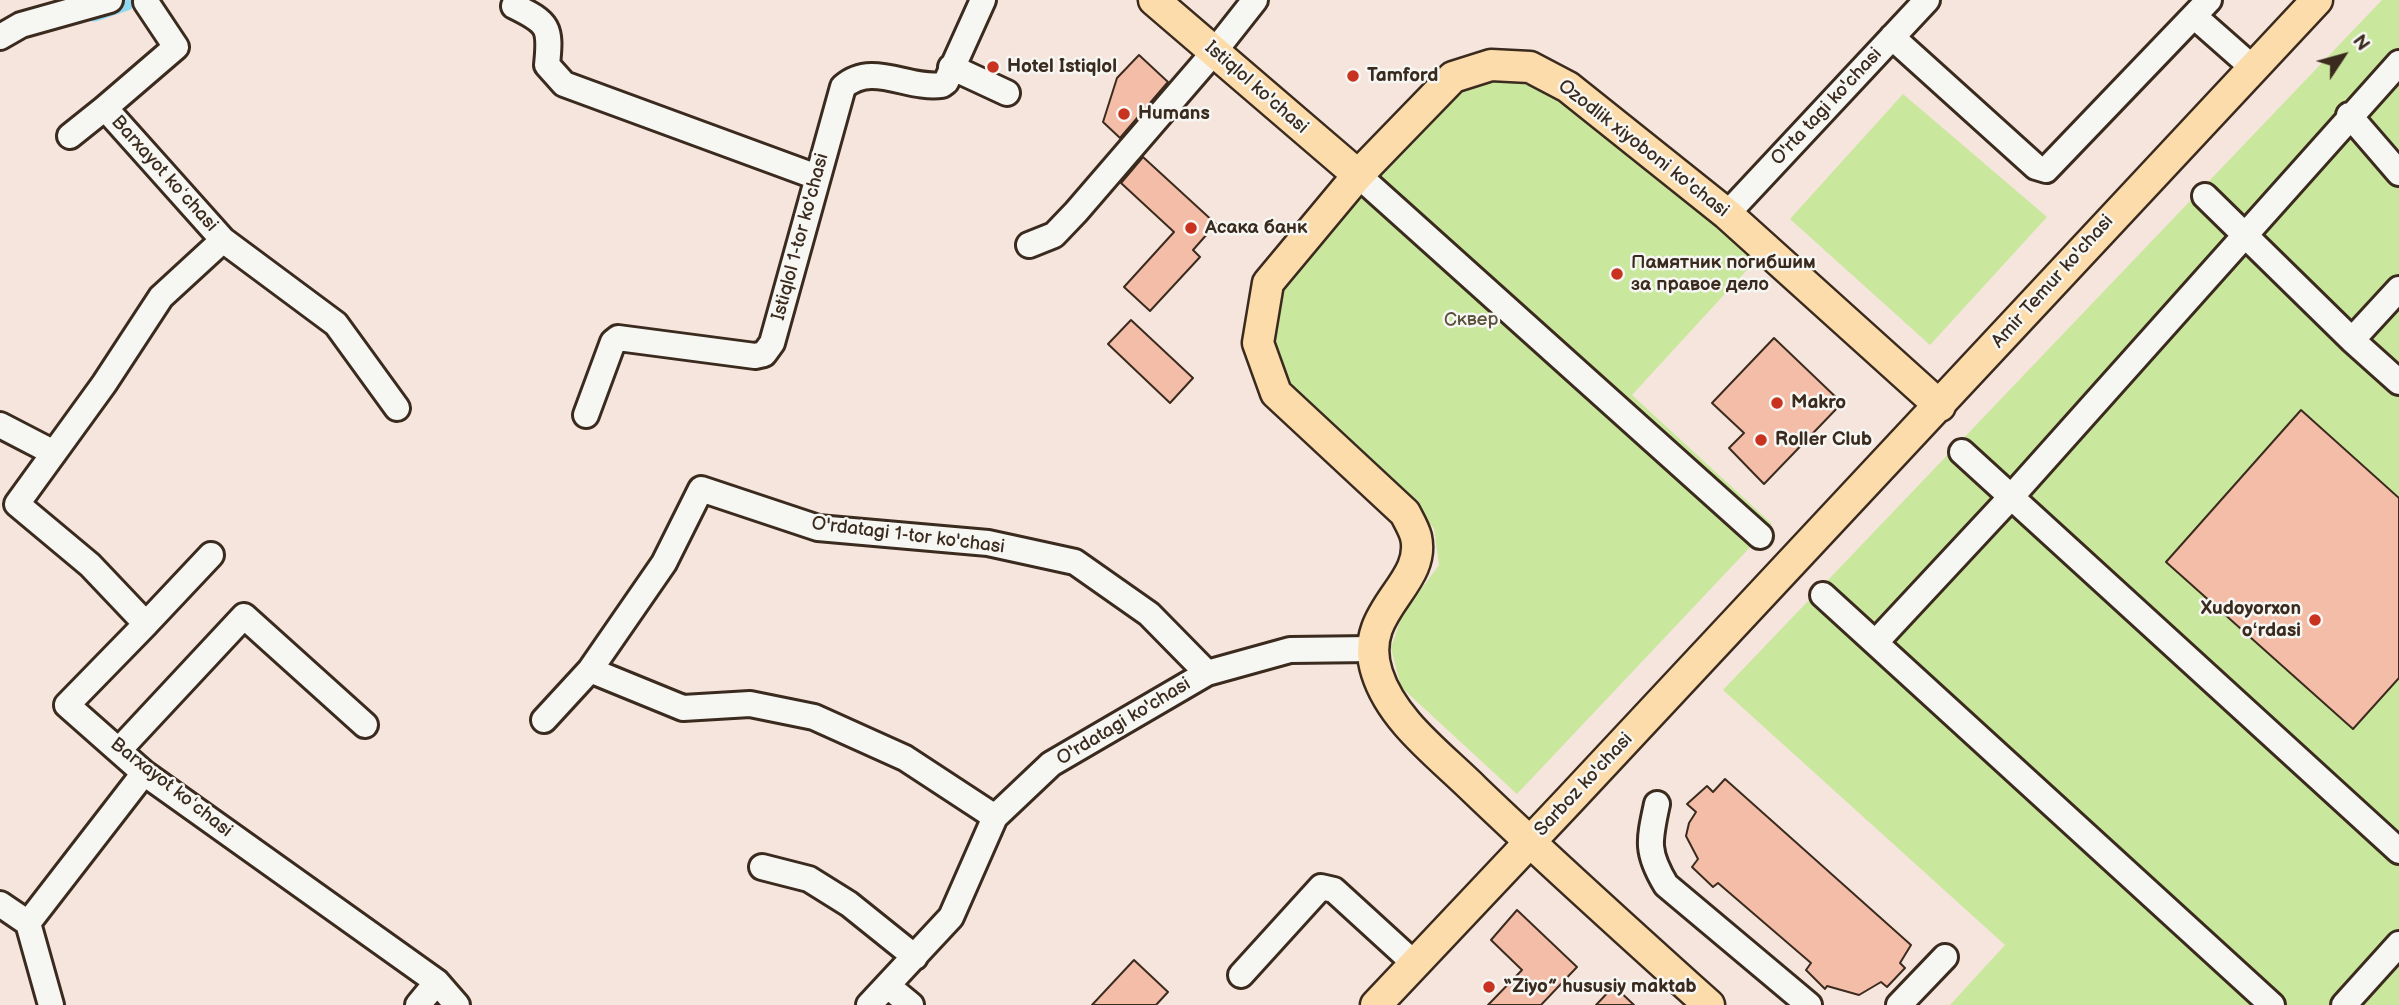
<!DOCTYPE html>
<meta charset="utf-8">
<style>
body{margin:0}
#map{position:relative;width:2399px;height:1005px;overflow:hidden;background:#f5e5dc;font-family:"Balsamiq Sans",sans-serif}
canvas{display:block}
.north{position:absolute;left:2308px;top:21px;width:70px;height:70px;-webkit-text-stroke:5px #f6f6f2;paint-order:stroke;rotate:54deg;font-size:19px;font-weight:700;line-height:28px;text-align:center;color:#3b2a1e}
.north::after{content:'';display:block;margin:auto;width:24px;height:32px;background:#3b2a1e;clip-path:polygon(50% 0,100% 100%,50% 72%,0 100%)}
</style>
<div id="map">
<canvas width="2399" height="1005"></canvas>
<div class="north">N</div>
</div>
<script>
const ctx = document.querySelector('canvas').getContext('2d');
ctx.lineJoin = 'round';
function fill(path, color) { ctx.fillStyle = color; ctx.fill(path, 'evenodd'); }
function trace(path, color, width, dash) { ctx.strokeStyle = color; ctx.lineWidth = width; ctx.lineCap = dash ? 'butt' : 'round'; ctx.setLineDash(dash || []); ctx.stroke(path); }
function drawText(font, color, halo, rows, align = 'center') {
  ctx.font = font + ' "Balsamiq Sans",sans-serif'; ctx.lineWidth = 5; ctx.setLineDash([]); ctx.textBaseline = 'middle'; ctx.strokeStyle = halo; ctx.fillStyle = color; for (const [text, x, y, turn = 0] of rows) {
    ctx.save(); ctx.translate(x, y); ctx.rotate((+turn || 0) * Math.PI / 180); ctx.textAlign = isNaN(turn) ? turn : align; if (halo) ctx.strokeText(text, 0, 0); ctx.fillText(text, 0, 0); ctx.restore();
  }
}
fill(new Path2D(`
 M2382 0H2399V1005H1950L2005 945 1723 690Z
 M1505 70 1570 94 1756 260 1632 395 1772 524 1517 794 1401 687 1391 648 1402 615 1439 565 1434 528 1286 395 1268 317 1293 249 1455 85Z
 M1903 94 2047 217 1930 345 1790 219Z`), '#cae79e');
trace(new Path2D(`
 M94 11 126 0`), '#90d8f2', 21);
const building = new Path2D(`
 M1139 55 1168 82 1120 138 1103 122 1117 78Z
 M1143 157 1216 224 1193 250 1200 257 1150 311 1124 287 1174 232 1121 183Z
 M1131 320 1193 378 1170 403 1108 344Z
 M1774 338 1842 403 1764 484 1729 448 1744 433 1712 403Z
 M2301 410 2399 498V678L2353 729 2166 562Z
 M1725 779 1911 945 1900 963 1905 968 1887 987 1881 982 1859 995 1827 986 1825 989 1806 970 1811 963 1718 883 1713 887 1692 867 1698 859 1686 836 1689 823 1696 812 1687 804 1707 786 1713 792Z
 M1517 910 1577 967 1541 1005H1488L1522 970 1491 940Z
 M1134 960 1168 992 1156 1005H1092Z
 M1614 986 1634 1005H1596Z`);
fill(building, '#f4bda8');
trace(building, '#3b2a1e', 2);
const minor = new Path2D(`
 M146 2 176 47 105 108 223 240 161 297 104 384 17 504 90 565 146 624 67 705 144 773 437 982 457 1005
 M514 6C549 23 551 27 547 65L564 84 817 177
 M2194 16 2253 68
 M0 37 21 25 110 0
 M1892 37 2036 167 2046 170 2209 0
 M951 67 1007 93
 M2349 115 2399 173
 M70 136 105 108
 M1358 175 1760 536
 M2205 196 2352 340 2399 382
 M1727 214 1927 0
 M223 240 336 324 397 408
 M1029 245 1054 235 1076 212 1214 52 1255 0
 M2352 340 2399 289
 M586 415 613 342 618 338 755 356 764 354 772 343 843 87C872 61 908 90 942 85L946 82 983 0
 M0 425 54 453
 M1962 452 2399 851
 M1823 595 2272 1005
 M146 624 211 555
 M1876 642 2012 496 2399 63
 M590 670 683 708 750 704 814 717 905 758 995 817
 M544 720 590 670 664 563 701 489 818 528 988 543 1075 562 1149 614 1207 673
 M119 750 244 616 365 725
 M1657 804C1649 841 1646 852 1666 885L1809 1005
 M762 867 809 879 849 904 915 957
 M0 904 28 923 51 1005
 M28 923 144 773
 M1241 975 1321 887 1334 890 1415 964
 M888 986 911 1005
 M418 1005 437 982
 M869 1005 951 917 995 817 1051 764 1207 673 1290 650 1372 649
 M1899 1005 1945 957
 M2344 1005 2399 944`);
const major = new Path2D(`
 M1154 0 1358 175
 M1376 1005C1692 672 2003 334 2317 0
 M1709 1005C1630 934 1551 863 1475 790 1441 756 1392 721 1377 673 1356 610 1427 586 1416 537 1414 529 1409 521 1405 513L1276 393 1258 343 1268 283 1358 175 1453 77 1491 65 1530 67 1568 87 1727 214 1940 406`);
trace(minor, '#3b2a1e', 30);
trace(major, '#3b2a1e', 35);
trace(minor, '#f6f6f2', 24);
trace(major, '#fddcac', 30);
for (const [x, y, r, color] of [
 [993,67,7,"#c8321e"],
 [1353,76,7,"#c8321e"],
 [1124,114,7,"#c8321e"],
 [1191,228,7,"#c8321e"],
 [1617,274,7,"#c8321e"],
 [1777,403,7,"#c8321e"],
 [1761,440,7,"#c8321e"],
 [2315,620,7,"#c8321e"],
 [1489,987,7,"#c8321e"]
]) { const dot = new Path2D(); dot.arc(x, y, r, 0, 2 * Math.PI); ctx.fillStyle = color; ctx.fill(dot); trace(dot, '#f6f6f2', 2.5); }
drawText('bold 19px', '#3b2a1e', '#f6f6f2', [
 ["Hotel Istiqlol",1007,67],
 ["Tamford",1367,76],
 ["Humans",1138,114],
 ["Асака банк",1205,228],
 ["Памятник погибшим",1631,263],
 ["за правое дело",1631,285],
 ["Makro",1791,403],
 ["Roller Club",1775,440],
 ["Xudoyorxon",2301,609,"right"],
 ["oʻrdasi",2301,631,"right"],
 ["“Ziyo” hususiy maktab",1503,987]
], 'left');
drawText('19px', '#3b2a1e', '#f6f6f2', [
 ["Istiqlol ko'chasi",1256,88,41],
 ["O'rta tagi ko'chasi",1827,107,-47],
 ["Ozodlik xiyoboni ko'chasi",1643,149,38],
 ["Barxayot koʻchasi",164,174,48],
 ["Istiqlol 1-tor ko'chasi",801,237,-75],
 ["Amir Temur ko'chasi",2053,282,-48],
 ["O'rdatagi 1-tor ko'chasi",908,536,7],
 ["O'rdatagi ko'chasi",1124,722,-31],
 ["Sarboz ko'chasi",1584,785,-47],
 ["Barxayot koʻchasi",171,788,38]
]);
drawText('19px', '#585038', '#f6f6f2', [
 ["Сквер",1471,320]
]);
</script>
